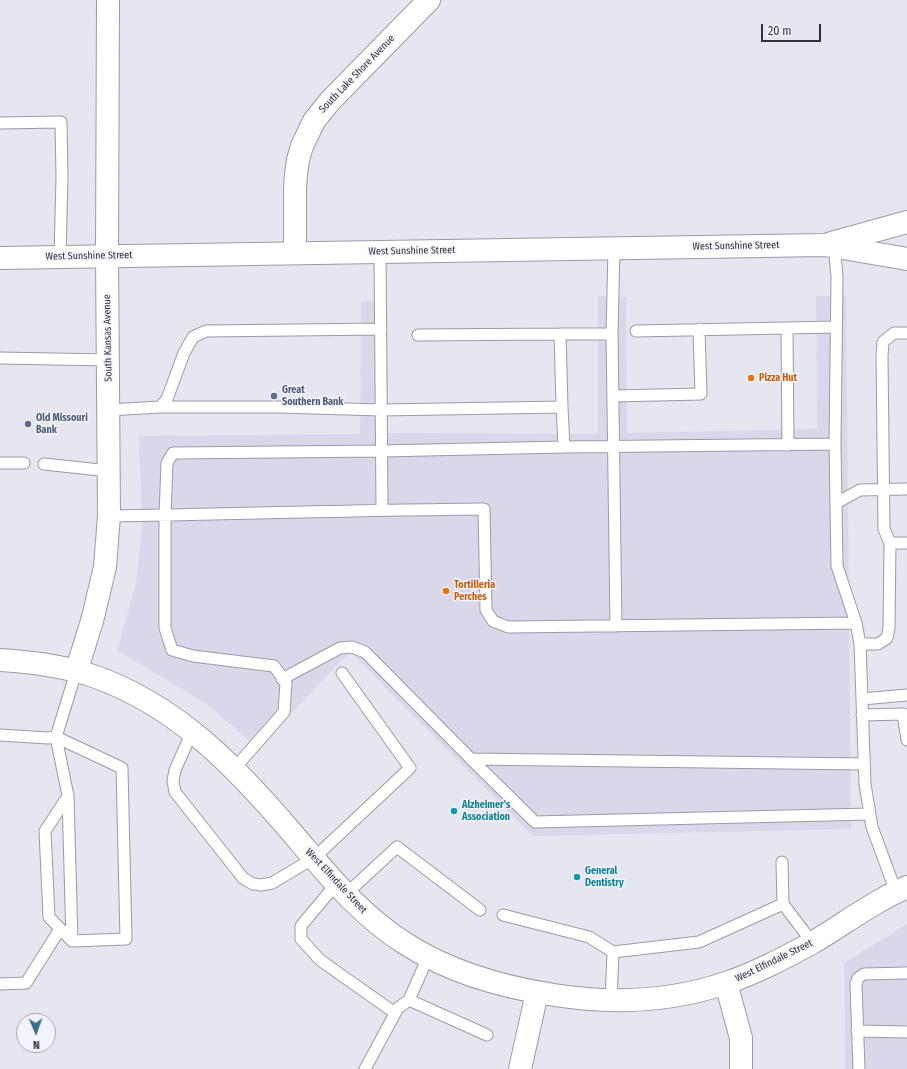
<!DOCTYPE html>
<style>
body{margin:0}
#map{position:relative;width:907px;height:1069px;overflow:hidden;background:#e6e6f0;font-family:"Fira Sans Condensed",sans-serif}
canvas{display:block}
.north{position:absolute;left:16px;top:1013px;width:40px;height:40px;box-sizing:border-box;background:#f3f3fe;border:1px solid #a6a6ae;border-radius:50%;rotate:178deg;font-size:11px;font-weight:700;line-height:16px;text-align:center;color:#323236}
.north::after{content:'';display:block;margin:auto;width:14px;height:18px;background:#367088;clip-path:polygon(50% 0,100% 100%,50% 72%,0 100%)}
.scale{position:absolute;left:761px;top:24px;width:60px;height:18px;box-sizing:border-box;border:2px solid #323236;border-top:0;padding-left:5px;font-size:12px;line-height:14px;white-space:nowrap;color:#323236;-webkit-text-stroke:3px #f3f3fe;paint-order:stroke}
</style>
<div id="map">
<canvas width="907" height="1069"></canvas>
<div class="north">N</div>
<div class="scale">20 m</div>
</div>
<script>
const ctx = document.querySelector('canvas').getContext('2d');
ctx.lineJoin = 'round';
function fill(path, color) { ctx.fillStyle = color; ctx.fill(path, 'evenodd'); }
function trace(path, color, width, dash) { ctx.strokeStyle = color; ctx.lineWidth = width; ctx.lineCap = dash ? 'butt' : 'round'; ctx.setLineDash(dash || []); ctx.stroke(path); }
function drawText(font, color, halo, rows, align = 'center') {
  ctx.font = font + ' "Fira Sans Condensed",sans-serif'; ctx.lineWidth = 3; ctx.setLineDash([]); ctx.textBaseline = 'middle'; ctx.strokeStyle = halo; ctx.fillStyle = color; for (const [text, x, y, turn = 0] of rows) {
    ctx.save(); ctx.translate(x, y); ctx.rotate((+turn || 0) * Math.PI / 180); ctx.textAlign = isNaN(turn) ? turn : align; if (halo) ctx.strokeText(text, 0, 0); ctx.fillText(text, 0, 0); ctx.restore();
  }
}
fill(new Path2D(`
 M598 296 626 297 627 433 817 429 816 296H846L851 829 533 836 350 652 257 748 208 705 117 650 136 584 142 526 139 436 360 434 361 301 387 300 388 433 598 434Z
 M907 924V1069H845L844 963Z`), '#d8d8ea');
const lane = new Path2D(`
 M0 123 61 122 62 177 60 257
 M834 246 837 276 835 444 837 566 856 623 860 644 865 784 872 827 896 892
 M614 248 612 334 616 626
 M380 252 382 510
 M787 328 788 445
 M636 331 836 327
 M907 333H894L883 342 882 356 884 529 890 543H907
 M418 335 560 334
 M0 358 108 360
 M613 396 701 394 699 329
 M160 407H279L381 410 562 407 560 334H612
 M562 407 564 447
 M109 410 160 407 167 399 184 353 193 337 206 331 381 329
 M0 463H24
 M44 464 109 471
 M836 503 860 490 907 489
 M109 516C234 514 359 510 484 509L486 610 493 621 508 627 856 623
 M860 644H878L887 638 889 628 890 543
 M282 679 340 648 352 647 365 652 471 759 864 764
 M862 699 907 695
 M862 715 903 714 907 740
 M192 732 175 770 173 781 175 792 243 878 253 884 261 885 272 883 314 858 410 768 342 673
 M0 735 48 738 56 737 76 672
 M56 737 122 768 126 939 72 941 68 796Z
 M471 759 535 822 869 814
 M234 769 284 712 286 683 274 666 193 656 172 650 165 628V515L167 463 173 453 382 451 564 447 835 444
 M68 796 45 831 49 917 72 941
 M782 862 783 904
 M336 884 301 926V939L320 960 395 1013
 M346 894 397 847 480 910
 M503 915 589 937 613 952
 M428 957 409 1000 487 1035
 M0 984 26 983 60 929
 M611 1001 613 952 699 942 783 904 812 942
 M857 1031 907 1032
 M365 1069 398 1008 409 1000
 M859 1069 856 984 858 978 864 974 907 973`);
const street = new Path2D(`
 M295 253V189L296 174 298 160 302 146 314 121 330 101 429 0
 M0 660C31 662 64 666 93 676 177 705 237 768 293 834 327 874 361 916 406 944 451 973 502 987 554 995 612 1004 670 1002 726 983 756 973 784 958 812 943 836 929 859 912 883 899 891 894 899 891 907 887
 M76 672 92 621 105 567 109 516 107 256 108 0
 M726 983 741 1038V1069
 M520 1069 537 993`);
const primary = new Path2D(`
 M831 243 907 222
 M0 258 825 245 907 259`);
trace(lane, '#9b9aa4', 13);
trace(street, '#9b9aa4', 24);
trace(primary, '#9b9aa4', 24);
trace(lane, '#fff', 11);
trace(street, '#fff', 22);
trace(primary, '#fff', 22);
for (const [x, y, r, color] of [
 [751,378,4,"#e8710a"],
 [274,396,4,"#5c6f8a"],
 [28,424,4,"#5c6f8a"],
 [446,591,4,"#e8710a"],
 [454,811,4,"#0f9aa8"],
 [577,877,4,"#0f9aa8"]
]) { const dot = new Path2D(); dot.arc(x, y, r, 0, 2 * Math.PI); ctx.fillStyle = color; ctx.fill(dot); trace(dot, '#f3f3fe', 1.5); }
drawText('10px', '#323236', '#f3f3fe', [
 ["South Lake Shore Avenue",357,74,-46],
 ["West Sunshine Street",736,246,-1],
 ["West Sunshine Street",412,251,-1],
 ["West Sunshine Street",89,256,-1],
 ["South Kansas Avenue",108,338,-91],
 ["West Elfindale Street",336,881,47],
 ["West Elfindale Street",774,961,-26]
]);
drawText('bold 10px', '#c56008', '#f3f3fe', [
 ["Pizza Hut",759,378],
 ["Tortilleria",454,585],
 ["Perches",454,597]
], 'left');
drawText('bold 10px', '#4e5e75', '#f3f3fe', [
 ["Great",282,390],
 ["Southern Bank",282,402],
 ["Old Missouri",36,418],
 ["Bank",36,430]
], 'left');
drawText('bold 10px', '#0d838f', '#f3f3fe', [
 ["Alzheimer's",462,805],
 ["Association",462,817],
 ["General",585,871],
 ["Dentistry",585,883]
], 'left');
</script>
